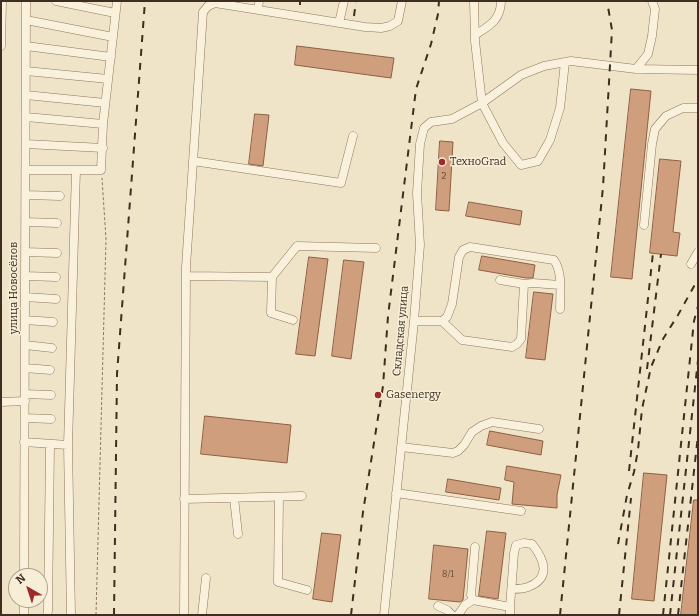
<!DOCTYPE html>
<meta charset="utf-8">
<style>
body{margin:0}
#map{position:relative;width:699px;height:616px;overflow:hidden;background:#f0e4c8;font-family:Bitter,serif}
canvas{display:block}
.frame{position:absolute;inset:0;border:2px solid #3d2e20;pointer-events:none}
.north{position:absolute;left:8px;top:568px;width:40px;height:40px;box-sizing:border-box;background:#f7eed8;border:1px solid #ada18e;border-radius:50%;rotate:321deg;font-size:11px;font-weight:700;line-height:16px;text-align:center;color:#3d2e20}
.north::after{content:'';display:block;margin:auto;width:14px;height:18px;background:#9e2a2b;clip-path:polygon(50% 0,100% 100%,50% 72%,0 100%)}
</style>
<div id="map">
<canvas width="699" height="616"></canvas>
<div class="frame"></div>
<div class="north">N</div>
</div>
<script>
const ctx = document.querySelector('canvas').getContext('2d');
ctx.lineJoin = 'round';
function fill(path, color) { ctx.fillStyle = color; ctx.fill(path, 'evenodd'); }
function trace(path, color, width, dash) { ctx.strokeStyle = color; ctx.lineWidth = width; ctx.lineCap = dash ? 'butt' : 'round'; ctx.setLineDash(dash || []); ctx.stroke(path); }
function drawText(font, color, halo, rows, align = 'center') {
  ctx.font = font + ' Bitter,serif'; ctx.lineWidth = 3; ctx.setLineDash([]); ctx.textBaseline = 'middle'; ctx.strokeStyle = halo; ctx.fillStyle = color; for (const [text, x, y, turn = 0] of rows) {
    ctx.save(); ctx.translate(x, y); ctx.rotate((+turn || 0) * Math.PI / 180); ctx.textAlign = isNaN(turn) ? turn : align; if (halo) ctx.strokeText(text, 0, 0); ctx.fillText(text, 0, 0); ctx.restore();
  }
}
const building = new Path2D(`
 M297 46 394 58 391 78 295 65Z
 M631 89 651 91 632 279 611 277Z
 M255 114 269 115 263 166 249 164Z
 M440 141 453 142 449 211 436 210Z
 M660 159 681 161 673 232 680 233 677 256 650 253Z
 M469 202 522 211 520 225 466 216Z
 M482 256 535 265 533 278H526L479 270Z
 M309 257 328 259 315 356 296 354Z
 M344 260 364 262 351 359 332 356Z
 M534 292 553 294 545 360 526 358Z
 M205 416 291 425 287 463 201 454Z
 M490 431 543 441 541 455 487 445Z
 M507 466 561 475 557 495V508L512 504 514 482 505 480Z
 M644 473 667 475 654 601 632 599Z
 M448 479 501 488 499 500 446 492Z
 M694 500H698V615H681Z
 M487 531 506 533 498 599 479 596Z
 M322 533 341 535 332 602 313 599Z
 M434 545 468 549 463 600 460 602 429 599Z`);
fill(building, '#cf9f7d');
trace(building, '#8d5f41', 1);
const minor = new Path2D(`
 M56 1 115 13
 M474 1 475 41 482 103 503 143 521 165 538 161 550 140 560 108 565 62
 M258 9 259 1
 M26 20 113 37
 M339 23 344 1
 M475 35C489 26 501 20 501 1
 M1 46 2 1
 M26 46 111 57
 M636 69 648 54 652 36 655 9 652 1
 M26 71 108 79
 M26 95 105 103
 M26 117 103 124
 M26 144 103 148
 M193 161 341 183 353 136
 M26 170H101L103 124 117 1
 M26 195 60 196
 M26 222 57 223
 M644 225 652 144 655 129 666 116 683 108H698
 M25 252 57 253
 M691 264 698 252
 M25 276 56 277
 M186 276 272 277 271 313 293 320
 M272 277 297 246 376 248
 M500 280 524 284
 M25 297 56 299
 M25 320 53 322
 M414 321H442L447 317 452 304 459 257 463 250 470 247 554 260C563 273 560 294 560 309
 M442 321 462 340 512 347 517 344 521 339 524 284 533 283 560 285
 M25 345 52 348
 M25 368 50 370
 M25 394 51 395
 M1 402 25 401
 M25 418 51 419
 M24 442 68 445 76 170
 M68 445 71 615
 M401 447 453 453 458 451 464 445 472 432 481 426 492 422 539 429
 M396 493 521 511
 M279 497 278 582 307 590
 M234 498 238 534
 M184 499 302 496
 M475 547 471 595 473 600 510 607V615
 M24 576 26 1
 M438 606 447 610 452 615
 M510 607 514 553 516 545 524 543 532 544C544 559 552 578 528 587 523 589 517 589 512 589
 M24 615V600
 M47 615 48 611 50 444
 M184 615 186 267 203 12 208 6 215 3 365 27 381 28 390 26 398 21 402 1
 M202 615 206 578
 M384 615 414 321 420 245 417 193 420 144 424 128 431 122 452 119 482 103 521 75 544 66 571 61 636 69 698 70
 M458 615 465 605 473 600`);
trace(minor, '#8d765c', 9);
trace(new Path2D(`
 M96 615 106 239 102 178`), '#8d765c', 1, [3, 2]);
trace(minor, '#faf1dc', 8);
trace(new Path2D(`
 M300 5V1
 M354 16 356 1
 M647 369 661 254
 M629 471 653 253
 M618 544 627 495 634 472 638 450 642 409 651 367 663 339 678 315 698 279
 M114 615 117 374 145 1
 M351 615 363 512 383 386 388 316 416 89 431 44 438 14 439 1
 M560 615 603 187 612 30 607 1
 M619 615 631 498
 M663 615 694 321 698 306
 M670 615 698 360
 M678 615 698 435`), '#3d2e20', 2, [7, 7]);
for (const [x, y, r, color] of [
 [442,162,4,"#9e2a2b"],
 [378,395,4,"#9e2a2b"]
]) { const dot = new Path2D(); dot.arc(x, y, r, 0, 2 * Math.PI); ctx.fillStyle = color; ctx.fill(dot); trace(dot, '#f7eed8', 1.5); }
drawText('9px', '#624a37', null, [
 ["2",444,176],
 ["8/1",448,574]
]);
drawText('11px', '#3d2e20', '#f7eed8', [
 ["ТехноGrad",450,162],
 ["Gasenergy",386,395]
], 'left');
drawText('11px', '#3d2e20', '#f7eed8', [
 ["улица Новосёлов",14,288,-90],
 ["Складская улица",401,331,-85]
]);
</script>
